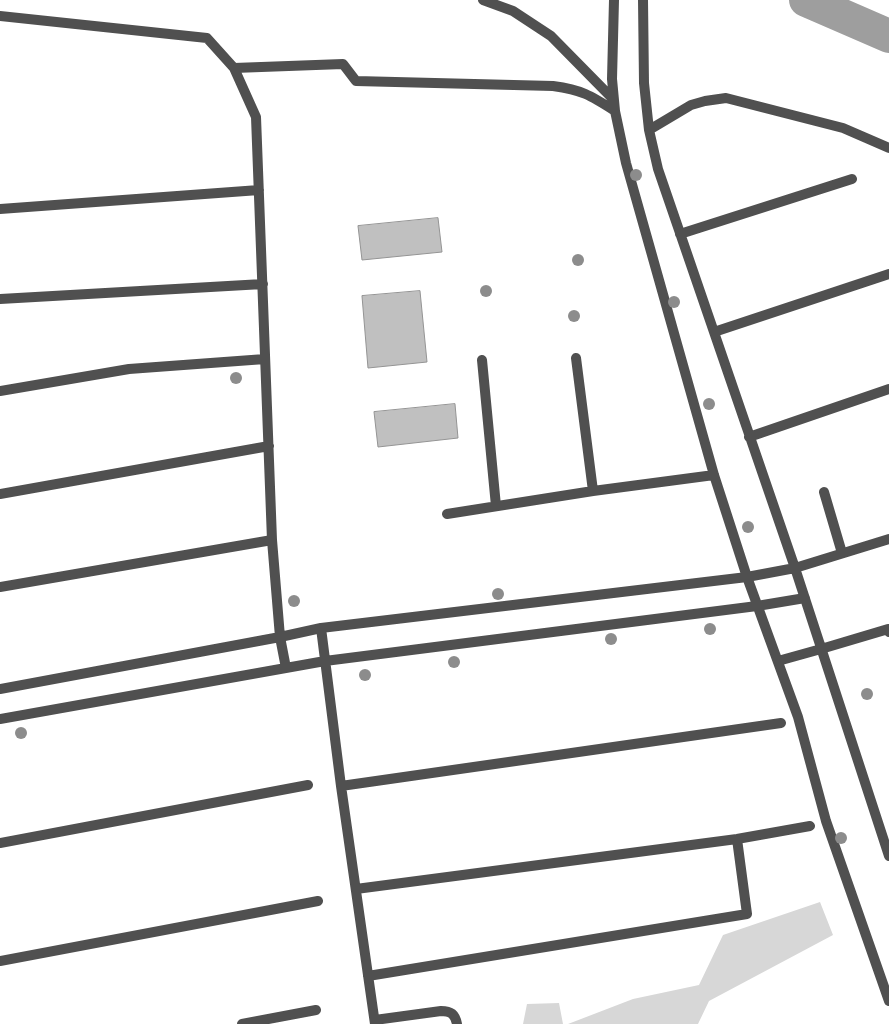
<!DOCTYPE html>
<style>
body{margin:0}
canvas{display:block;background:#fff}
</style>
<canvas width="889" height="1024"></canvas>
<script>
const ctx = document.querySelector('canvas').getContext('2d');
ctx.lineJoin = 'round';
function fill(path, color) { ctx.fillStyle = color; ctx.fill(path, 'evenodd'); }
function trace(path, color, width, dash) { ctx.strokeStyle = color; ctx.lineWidth = width; ctx.lineCap = dash ? 'butt' : 'round'; ctx.setLineDash(dash || []); ctx.stroke(path); }
fill(new Path2D(`
 M820 902 833 935 709 1001 698 1024H568L633 999 699 985 723 935Z
 M559 1003 563 1024H523L527 1004Z`), '#d7d7d7');
trace(new Path2D(`
 M806 0 889 36`), '#9e9e9e', 34);
const building = new Path2D(`
 M438 218 442 252 362 260 358 226Z
 M420 291 427 362 368 368 362 296Z
 M455 404 458 438 378 447 374 412Z`);
fill(building, '#c0c0c0');
trace(building, '#949494', 1);
trace(new Path2D(`
 M483 0 513 11 551 36 614 100
 M614 0 612 79 615 111 626 163 714 475 747 577 798 717 826 821 889 1001
 M643 0 644 83 649 130 658 169 795 568 889 856
 M0 16 207 38 234 68 256 117 272 540 280 637 286 668
 M234 68 343 64 356 81 553 86C582 90 590 95 615 111
 M649 130 691 105 705 101 726 98 843 128 889 148
 M0 209 259 190
 M680 234 852 179
 M0 299 263 284
 M714 332 889 274
 M576 358 593 491
 M482 360 496 506
 M0 391 129 369 265 359
 M749 437 889 389
 M824 492 842 553
 M0 494 269 446
 M447 514 593 491 714 475
 M0 587 272 540
 M321 628 341 786 375 1024
 M778 661 821 649 888 629 889 632
 M0 689 280 637 321 628 747 577 795 568 889 539
 M0 719 325 661 757 606 805 598
 M341 786 781 723
 M0 843 308 785
 M356 889 737 839 810 826
 M0 961 318 901
 M368 976 747 914 737 839
 M375 1020 441 1011C451 1011 455 1014 457 1024
 M242 1024 316 1010`), '#505050', 10);
ctx.fillStyle = '#8c8c8c';
for (const [x, y] of [
 [636,175],
 [578,260],
 [486,291],
 [674,302],
 [574,316],
 [236,378],
 [709,404],
 [748,527],
 [498,594],
 [294,601],
 [710,629],
 [611,639],
 [454,662],
 [365,675],
 [867,694],
 [21,733],
 [841,838]
]) { ctx.beginPath(); ctx.arc(x, y, 6, 0, 2 * Math.PI); ctx.fill(); }
</script>
